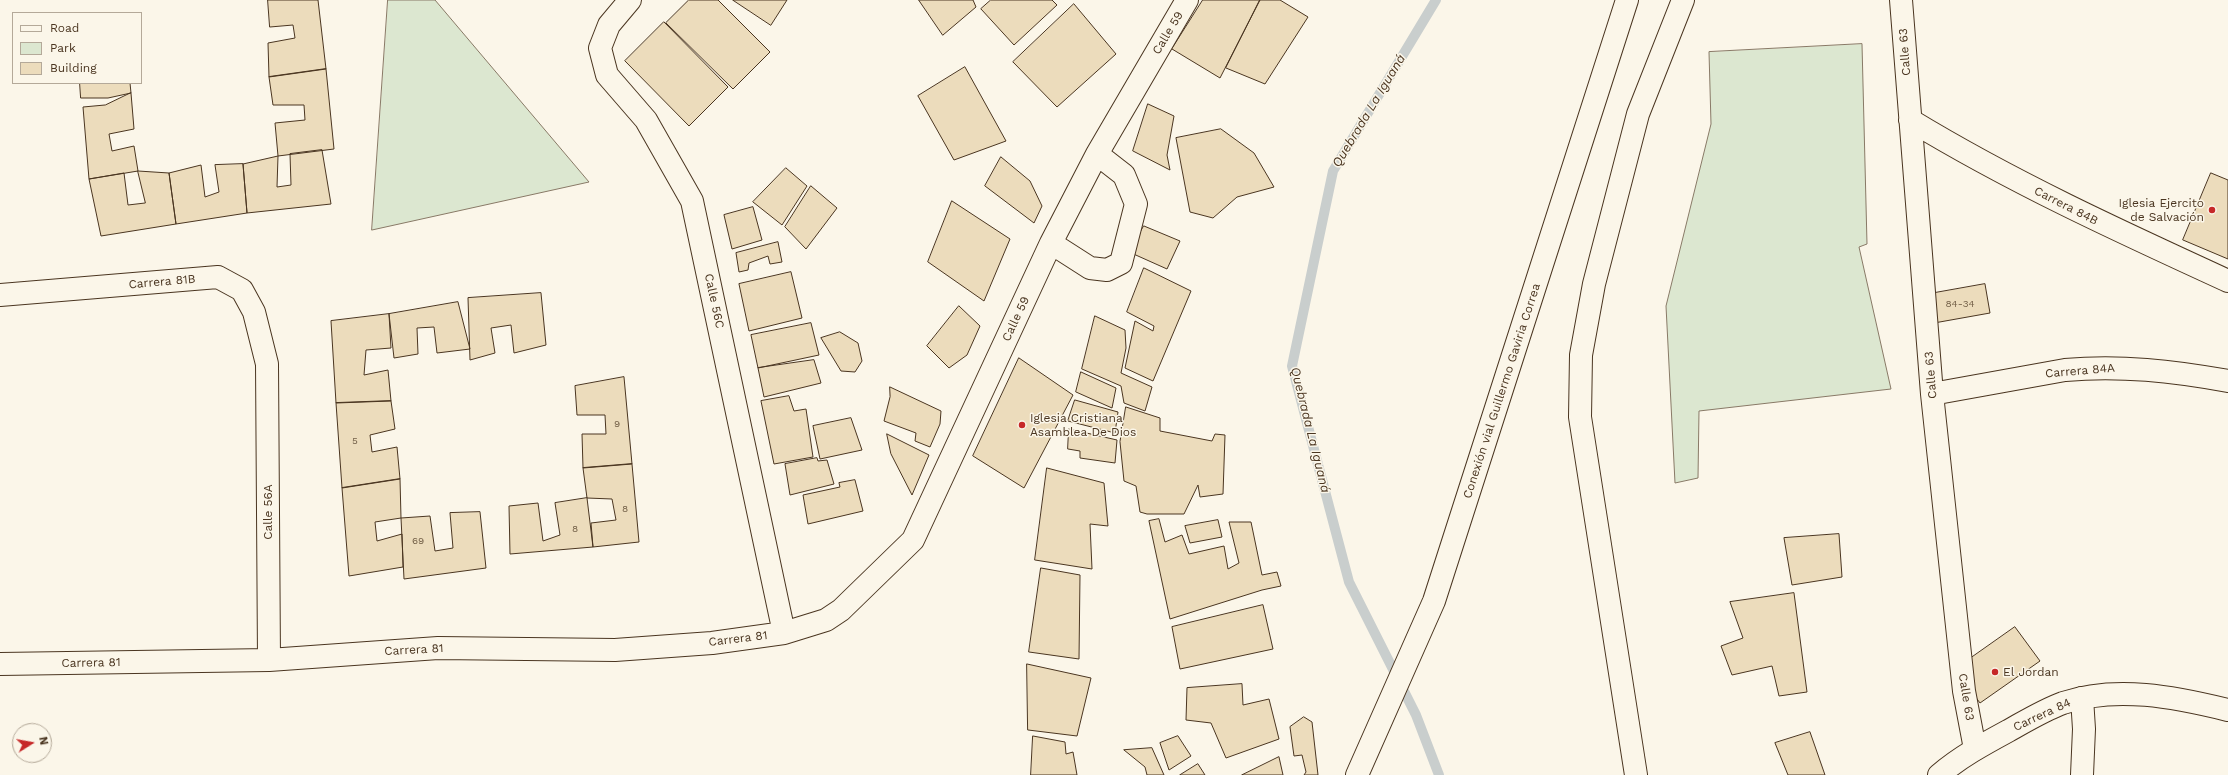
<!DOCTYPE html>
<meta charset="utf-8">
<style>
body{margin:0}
#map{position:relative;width:2228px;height:775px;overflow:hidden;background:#fbf6e9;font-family:"Work Sans",sans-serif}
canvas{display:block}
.legend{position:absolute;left:12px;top:12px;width:130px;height:72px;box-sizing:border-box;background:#fbf6e9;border:1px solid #b4a999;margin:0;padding:5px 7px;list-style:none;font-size:12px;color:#4a3520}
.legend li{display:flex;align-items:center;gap:8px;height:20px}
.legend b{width:20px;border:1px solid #b4a999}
.north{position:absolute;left:12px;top:723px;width:40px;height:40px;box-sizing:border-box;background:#fbf6e9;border:1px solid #b4a999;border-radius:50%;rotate:79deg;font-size:11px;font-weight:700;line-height:16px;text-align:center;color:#4a3520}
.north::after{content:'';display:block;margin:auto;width:14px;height:18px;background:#c62828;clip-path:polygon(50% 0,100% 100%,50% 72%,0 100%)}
</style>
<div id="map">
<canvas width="2228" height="775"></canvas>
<ul class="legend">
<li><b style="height:5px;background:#fbf6e9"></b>Road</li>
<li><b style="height:11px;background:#dce7d0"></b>Park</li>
<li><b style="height:11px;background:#ecdcbc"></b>Building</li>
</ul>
<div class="north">N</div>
</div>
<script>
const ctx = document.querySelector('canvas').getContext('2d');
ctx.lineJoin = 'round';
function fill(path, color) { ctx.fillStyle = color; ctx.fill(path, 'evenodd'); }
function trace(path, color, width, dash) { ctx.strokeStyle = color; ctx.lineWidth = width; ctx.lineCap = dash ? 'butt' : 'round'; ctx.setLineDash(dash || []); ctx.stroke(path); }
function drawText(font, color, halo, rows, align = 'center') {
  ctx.font = font + ' "Work Sans",sans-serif'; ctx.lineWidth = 3; ctx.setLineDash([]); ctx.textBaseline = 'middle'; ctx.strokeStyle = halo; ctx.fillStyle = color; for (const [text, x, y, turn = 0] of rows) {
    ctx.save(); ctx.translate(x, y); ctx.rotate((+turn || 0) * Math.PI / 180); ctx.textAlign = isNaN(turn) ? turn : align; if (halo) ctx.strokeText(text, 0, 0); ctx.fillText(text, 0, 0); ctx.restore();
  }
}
const green = new Path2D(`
 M388 0H435L589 182 372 230Z
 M1862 44 1867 244 1859 247 1891 389 1699 411 1698 478 1675 483 1666 306 1711 124 1709 52Z`);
fill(green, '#dce7d0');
trace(green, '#887966', 1);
trace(new Path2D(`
 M1436 0 1333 171 1292 366 1349 582 1416 715 1439 775`), '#c9cecd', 10);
const building = new Path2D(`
 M268 0H318L326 69 269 77 268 43 295 38 293 25 270 27Z
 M689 0H718L770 52 733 89 666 23Z
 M733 0H787L771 25Z
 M919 0H973L976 7 943 35Z
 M991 0H1052L1057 5 1014 45 981 9Z
 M1203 0H1260L1220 78 1172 49Z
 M1260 0H1280L1308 17 1265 84 1226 68Z
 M1074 4 1116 54 1057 107 1013 62Z
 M664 22 728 87 689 126 625 61Z
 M965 67 1006 141 954 160 918 96Z
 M326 69 334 149 278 156 275 123 305 120 304 105H273L269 77Z
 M80 83H130L131 93 108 98H81Z
 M131 93 134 129 109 134 112 151 134 146 138 171 89 179 83 107 105 105Z
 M1148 104 1174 116 1167 155 1170 170 1133 151Z
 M1221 129 1254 153 1274 187 1237 197 1213 218 1190 212 1176 138Z
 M322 150 331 204 247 213 243 164 278 156 277 187 291 185 290 154Z
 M1001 157 1030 181 1042 206 1034 223 985 186Z
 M243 164 247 213 176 224 169 173 201 165 205 197 219 192 215 165Z
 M786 168 807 186 782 225 753 202Z
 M138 171 169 173 176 224 101 236 89 179 124 173 128 205 145 203Z
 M2211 173 2228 180V259L2183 240Z
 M811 186 837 208 806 249 785 227Z
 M952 201 1010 239 984 301 928 262Z
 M753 207 762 240 732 249 724 215Z
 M1144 226 1180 241 1167 269 1129 252Z
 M778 242 782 262 770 264 768 256 749 263 748 270 739 272 736 253Z
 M1144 268 1191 291 1153 381 1125 368 1135 321 1153 331 1154 326 1127 312Z
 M791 272 802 318 749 331 739 284Z
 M1985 284 1990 313 1934 323 1929 294Z
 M541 293 546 345 514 353 511 325 491 328 495 353 470 360 468 298Z
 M458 302 470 349 437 353 434 327 417 328 418 354 394 358 389 314Z
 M959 306 980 326 967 355 949 368 927 346Z
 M389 314 391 348 366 350 364 375 388 370 391 401 336 403 331 321Z
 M1095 316 1125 330 1126 348 1121 373 1152 387 1145 411 1124 403 1121 386 1082 369Z
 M811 323 819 355 758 368 751 335Z
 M840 332 858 343 862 361 855 372 841 371 821 338Z
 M1019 358 1073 395 1024 488 973 456Z
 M814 360 821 383 764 397 758 368Z
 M1081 372 1116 388 1112 408 1076 392Z
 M624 377 632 464 583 468 582 434H606L605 415H577L575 386Z
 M890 387 941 411 940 424 930 447 915 441 916 433 884 421 890 397Z
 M789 396 794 411 806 409 813 457 774 464 761 401Z
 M1075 400 1118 412 1115 433 1068 421Z
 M391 401 395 429 370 435 372 452 397 447 400 479 342 488 336 403Z
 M1126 407 1160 418V431L1212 441 1215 434 1225 435 1223 494 1200 497 1198 485 1184 514H1147L1140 512 1136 486 1124 481 1120 442Z
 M851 418 862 450 820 459 813 426Z
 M1069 429 1117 440 1115 463 1080 458V451L1068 449Z
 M887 434 929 455 912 495 891 454Z
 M817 458 818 461 827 460 834 484 790 495 785 464Z
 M632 464 639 542 593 547 591 523 616 520 612 499 587 498 583 468Z
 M1047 468 1104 483 1108 526 1090 524 1092 569 1035 560Z
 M400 479 401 518 375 522 377 541 402 534 403 567 349 576 342 488Z
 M855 480 863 511 808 524 803 495 840 487 839 483Z
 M587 498 593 547 510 554 509 506 538 503 543 541 560 535 555 503Z
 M480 512 486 568 404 579 401 518 430 516 435 551 453 548 450 513Z
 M1159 519 1165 542 1182 535 1189 554 1224 546 1228 569 1239 563 1229 522H1251L1262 575 1277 572 1281 586 1262 590 1170 619 1149 521Z
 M1218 520 1222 537 1190 543 1185 526Z
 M1839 534 1842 577 1792 585 1784 538Z
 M1041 568 1080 575 1079 659 1029 652Z
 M1794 593 1807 692 1779 696 1772 666 1732 675 1721 646 1743 638 1730 602Z
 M1263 605 1273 649 1180 669 1172 627Z
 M2015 627 2040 661 1980 703 1965 683 1968 660Z
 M1027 664 1091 678 1077 736 1028 730Z
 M1242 684 1243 705 1269 699 1279 739 1226 758 1211 723 1186 720 1187 688Z
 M1304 717 1312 722 1318 775H1304L1306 772 1302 755 1294 756 1290 727Z
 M1810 732 1825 775H1788L1775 743Z
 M1033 736 1065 742 1066 754 1073 752 1077 775H1031Z
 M1178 736 1191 756 1169 770 1160 743Z
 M1152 748 1164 775H1147L1145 767 1124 750Z
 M1279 757 1283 775H1242Z
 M1198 764 1205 775H1180Z`);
fill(building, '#ecdcbc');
trace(building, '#4a3520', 1);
const minor = new Path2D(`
 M630 0 609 25 600 48 607 75 646 120 692 201 784 633
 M1901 0 1932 394 1964 691 1975 749
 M1910 120C2012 182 2119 231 2228 281
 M1051 243 1090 268 1107 270 1121 263 1136 204 1124 175 1097 154
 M0 295 218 277 242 290 254 312 267 364 269 660
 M1932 394 2065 370C2120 365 2173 371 2228 381
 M0 664 269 660 438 648 615 650 712 643 784 633 826 620 841 610 913 540 1051 243 1097 154 1187 0
 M2082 775 2084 729 2082 698`);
const major = new Path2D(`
 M1939 775C1960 757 1984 744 2008 731 2026 721 2044 710 2063 703 2116 685 2175 697 2228 710`);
const highway = new Path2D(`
 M1357 775 1434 601 1627 0
 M1636 775 1580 417 1581 355 1594 284 1638 114 1683 0`);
trace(minor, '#4a3520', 24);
trace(major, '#4a3520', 24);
trace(highway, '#4a3520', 24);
trace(minor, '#fbf6e9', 22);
trace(major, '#fbf6e9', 22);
trace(highway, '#fbf6e9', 22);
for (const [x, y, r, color] of [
 [2212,210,4,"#c62828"],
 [1022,425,4,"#c62828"],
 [1995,672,4,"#c62828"]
]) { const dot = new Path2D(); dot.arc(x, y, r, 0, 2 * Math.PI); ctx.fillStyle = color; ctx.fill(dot); trace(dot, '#fbf6e9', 1.5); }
drawText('10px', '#725f47', null, [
 ["84-34",1960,304],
 ["9",617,424],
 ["5",355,441],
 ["8",625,509],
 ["8",575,529],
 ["69",418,541]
]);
drawText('12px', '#4a3520', '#fbf6e9', [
 ["Calle 59",1168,33,-59],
 ["Calle 63",1905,52,-94],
 ["Carrera 84B",2066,206,27],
 ["Carrera 81B",162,282,-5],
 ["Calle 56C",714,301,78],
 ["Calle 59",1016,319,-65],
 ["Carrera 84A",2080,371,-5],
 ["Calle 63",1931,375,-95],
 ["Conexión vial Guillermo Gaviria Correa",1502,391,-72],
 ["Calle 56A",268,512,-90],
 ["Carrera 81",738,639,-7],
 ["Carrera 81",414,650,-3],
 ["Carrera 81",91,663,-1],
 ["Calle 63",1966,697,81],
 ["Carrera 84",2042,715,-25]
]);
drawText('12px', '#4a3520', '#fbf6e9', [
 ["Iglesia Ejercito",2204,203,"right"],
 ["de Salvación",2204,217,"right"],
 ["Iglesia Cristiana",1030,418],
 ["Asamblea De Dios",1030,432],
 ["El Jordan",2003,672]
], 'left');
drawText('italic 13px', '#4a3520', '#fbf6e9', [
 ["Quebrada La Iguaná",1369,111,-59],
 ["Quebrada La Iguaná",1310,430,76]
]);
</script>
